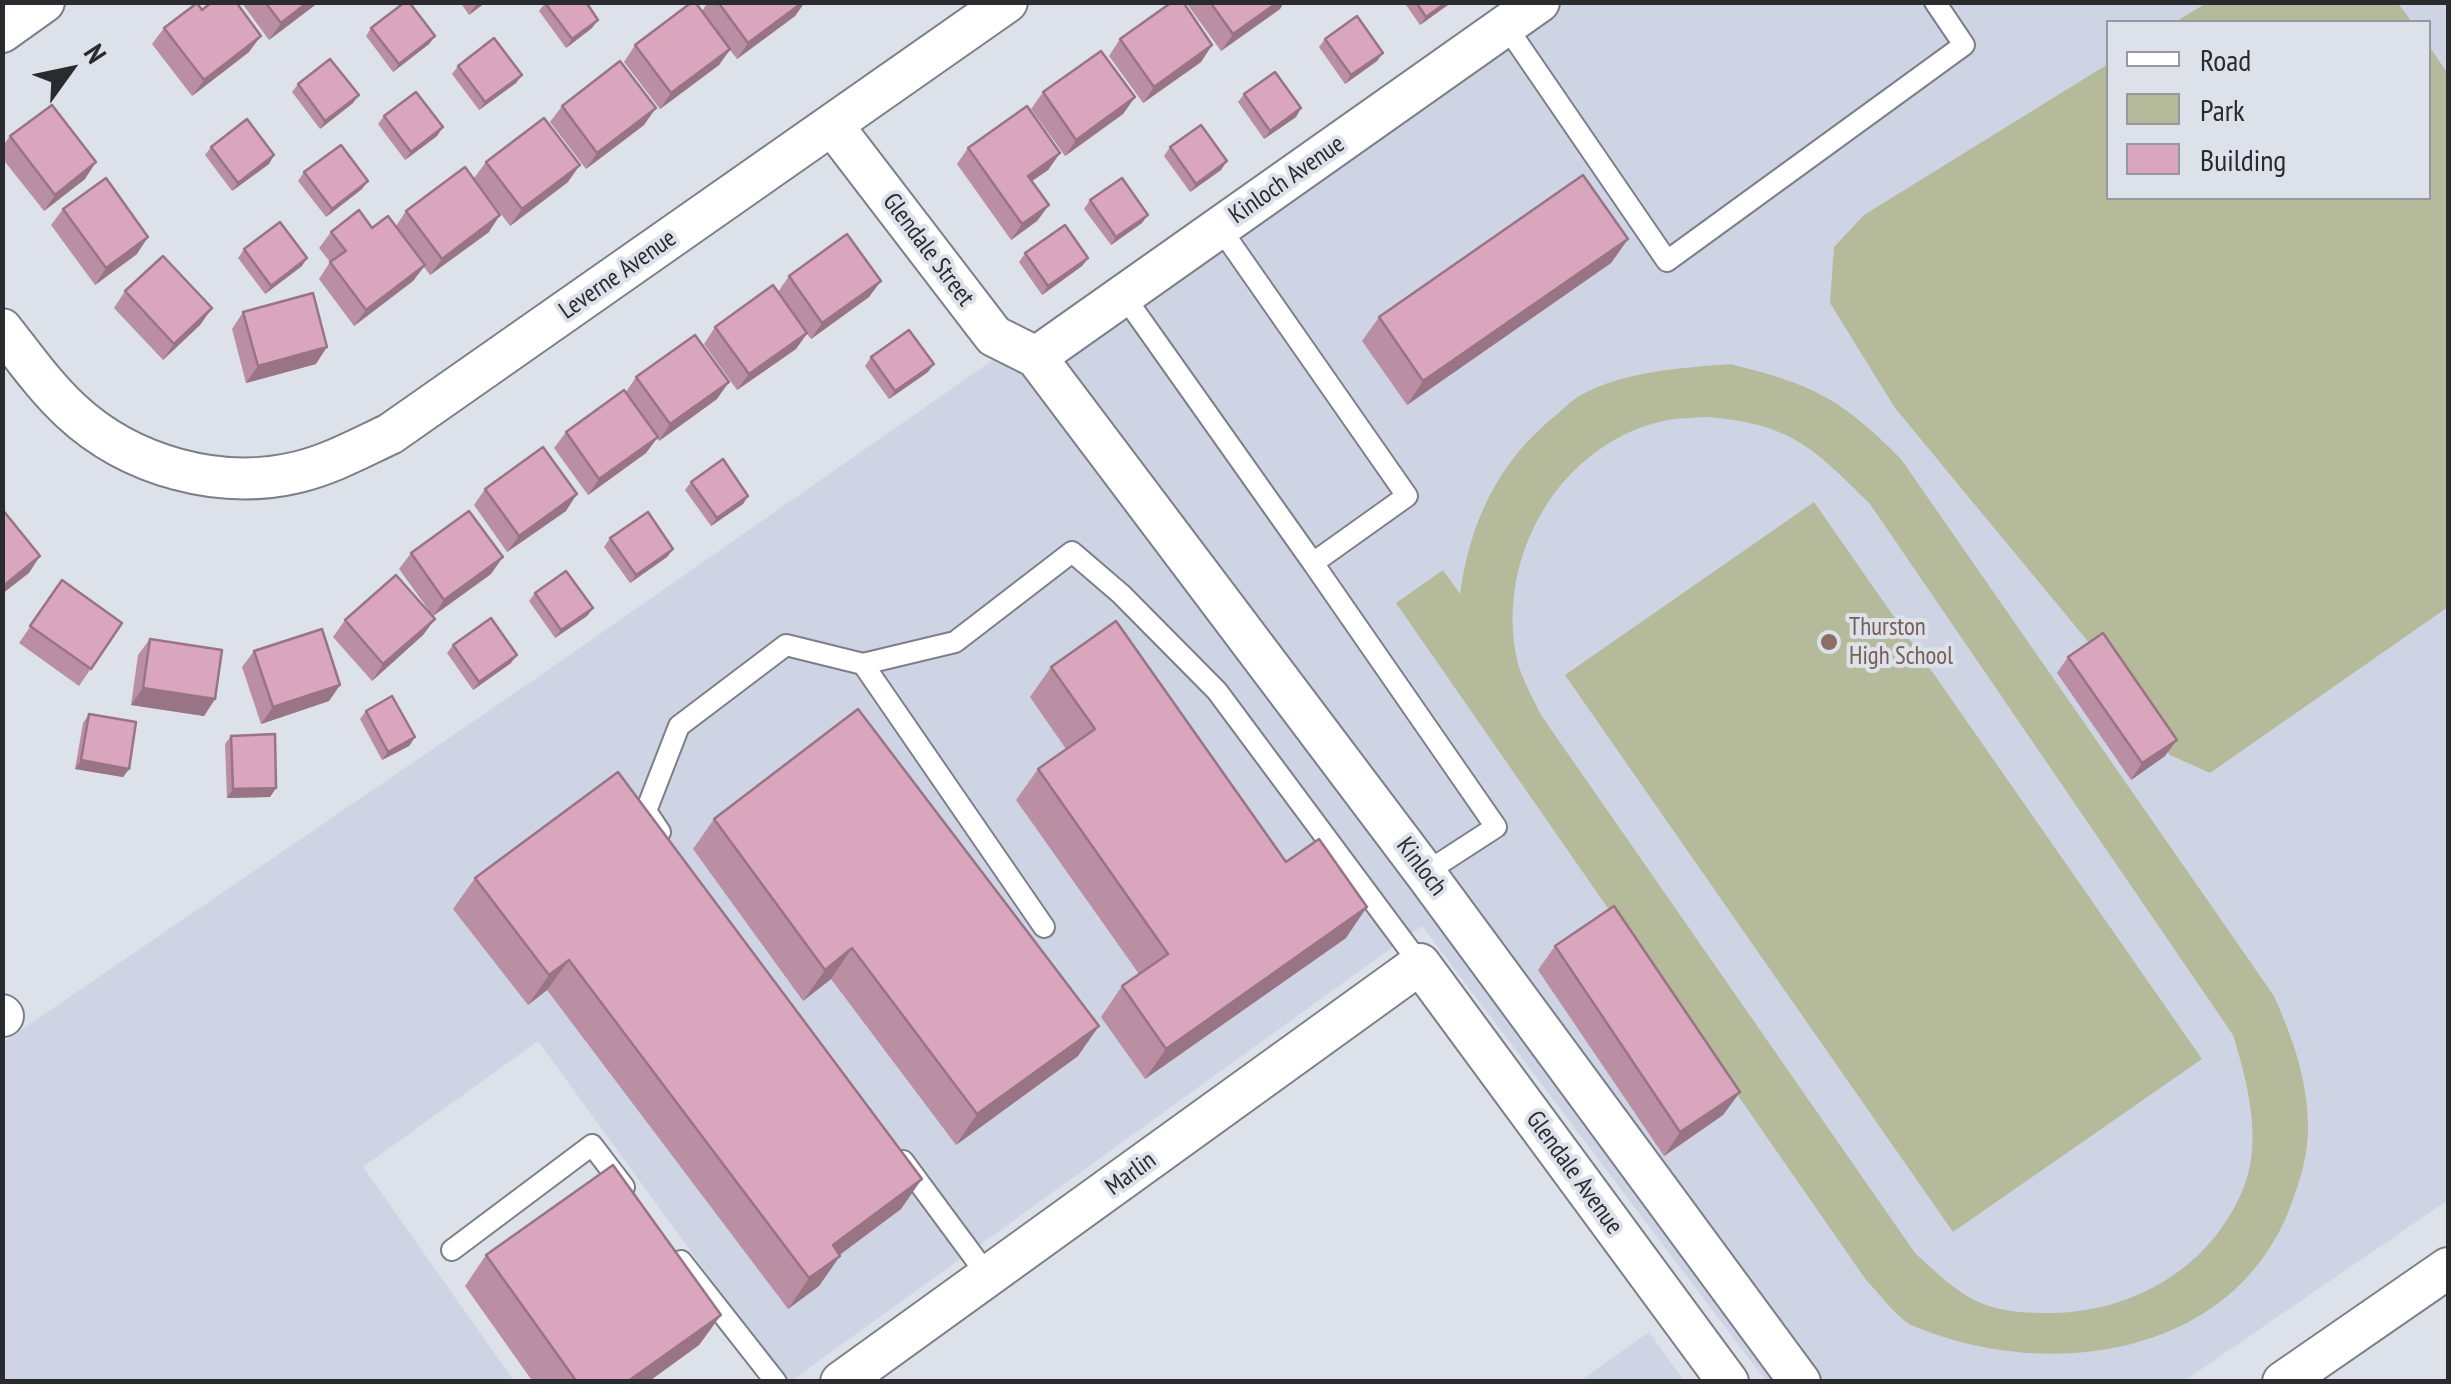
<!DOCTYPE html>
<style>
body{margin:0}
#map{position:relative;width:2451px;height:1384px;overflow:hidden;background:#dde1ea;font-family:"PT Sans Narrow",sans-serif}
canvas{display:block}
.frame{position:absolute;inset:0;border:5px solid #2a2b2e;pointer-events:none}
.legend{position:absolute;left:2106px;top:20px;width:325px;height:180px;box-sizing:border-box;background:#dde1ea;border:2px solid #95989f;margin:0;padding:12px 18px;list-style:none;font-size:30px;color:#2a2b2e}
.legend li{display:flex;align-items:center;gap:20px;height:50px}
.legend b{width:50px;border:2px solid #95989f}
.north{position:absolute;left:20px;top:20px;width:100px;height:100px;-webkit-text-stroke:8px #dde1ea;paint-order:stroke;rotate:57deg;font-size:28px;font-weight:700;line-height:40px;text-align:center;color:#2a2b2e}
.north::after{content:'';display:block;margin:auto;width:35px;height:45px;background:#2a2b2e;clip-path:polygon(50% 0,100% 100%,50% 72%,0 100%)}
</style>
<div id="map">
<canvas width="2451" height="1384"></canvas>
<div class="frame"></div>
<ul class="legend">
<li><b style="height:12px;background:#fff"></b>Road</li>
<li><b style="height:28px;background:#b5bb9a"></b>Park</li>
<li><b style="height:28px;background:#daa6bd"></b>Building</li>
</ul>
<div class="north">N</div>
</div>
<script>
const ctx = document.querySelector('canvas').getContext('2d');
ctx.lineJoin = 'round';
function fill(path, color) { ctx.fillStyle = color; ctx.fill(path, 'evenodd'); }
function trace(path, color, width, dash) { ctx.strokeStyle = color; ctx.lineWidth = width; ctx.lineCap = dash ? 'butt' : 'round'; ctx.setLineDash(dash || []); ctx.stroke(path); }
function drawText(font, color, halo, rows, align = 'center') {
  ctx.font = font + ' "PT Sans Narrow",sans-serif'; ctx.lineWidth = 8; ctx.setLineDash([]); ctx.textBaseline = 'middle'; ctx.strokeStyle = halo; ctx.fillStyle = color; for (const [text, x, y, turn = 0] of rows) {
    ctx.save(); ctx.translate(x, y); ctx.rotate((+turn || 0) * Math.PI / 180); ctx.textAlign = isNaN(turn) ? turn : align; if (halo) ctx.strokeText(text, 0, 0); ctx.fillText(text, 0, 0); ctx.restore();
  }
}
fill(new Path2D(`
 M1505 3H2448V1200L2184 1381H1766L1422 926 791 1381H785L538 1041 363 1167 514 1381H3L2 1043 528 684ZM2108 22H2428V198H2108Z
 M1649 1332 1684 1381H1579H1580Z`), '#ced4e4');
fill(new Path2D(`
 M2208 2 2398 3 2412 22H2175Z
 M2429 46 2448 74V607L2210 773 2170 755 2090 644 1895 408 1830 303 1834 247 1864 215 2108 64V198H2428Z
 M1730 364C1812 384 1841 398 1901 459L2274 996C2293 1039 2308 1080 2308 1128 2308 1154 2301 1178 2292 1202 2237 1358 2046 1384 1909 1324 1893 1313 1880 1294 1866 1280L1396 603 1443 570 1460 594C1470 522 1498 462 1555 416 1563 409 1571 401 1579 396 1624 371 1680 368 1730 364ZM1706 417C1789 423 1813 447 1870 504L2233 1035C2247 1080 2262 1138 2245 1184 2214 1266 2134 1313 2049 1313 2027 1313 2001 1312 1981 1303 1955 1292 1936 1272 1915 1253L1541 715C1533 698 1521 678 1517 659 1495 556 1561 441 1668 420 1680 418 1694 418 1706 417Z
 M1814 502 2202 1059 1953 1232 1565 675Z`), '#b5bb9a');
const service = new Path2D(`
 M1506 26 1667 261 1964 45 1935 2
 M1124 296 1313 563 1407 496 1220 228
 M1313 563 1496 827 1425 873
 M863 664 1044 927
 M660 832 646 811 679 726 786 645 863 664 955 642 1072 552 1121 594 1217 691 1420 964
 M903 1161 988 1276
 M452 1250 592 1145 624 1187
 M681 1261 776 1382`);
const minor = new Path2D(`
 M2 32 44 2
 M833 126 994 336 1036 357 1425 873 1800 1382
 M2 329C24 357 45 387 71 411 130 466 220 491 298 472 331 464 360 448 390 434L1007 2
 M1036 357 1539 2
 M2 1015 3 1016
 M841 1382 1420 964 1728 1382
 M2283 1382 2448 1268`);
trace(service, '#7c7f88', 24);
trace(minor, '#7c7f88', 44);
trace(service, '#fff', 20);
trace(minor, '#fff', 40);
fill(new Path2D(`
 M241 2H319L269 40Z
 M460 2H486L469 15Z
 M546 2 592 28 566 48 539 11Z
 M708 2H805L795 16 737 59 730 50 719 65 660 109 624 62 635 45 702 11Z
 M1189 2H1284L1280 9 1221 51 1187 4Z
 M1404 2H1452L1420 25Z
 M202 10 249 52 192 96 152 44 164 28Z
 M371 28 435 36 429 44 393 72 366 36Z
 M1120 39 1212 45 1201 62 1143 103 1109 56Z
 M1325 39 1383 53 1377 61 1345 84 1319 47Z
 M458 66 522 75 516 83 479 110 452 74Z
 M298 84 353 103 320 129 292 92Z
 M1043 92 1135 97 1123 114 1065 156 1031 109Z
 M1244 94 1301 108 1296 117 1264 139 1238 102Z
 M562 106 644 125 586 169 550 122Z
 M384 116 443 127 437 136 405 160 378 124Z
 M10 136 85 179 44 211 2 158V147Z
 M211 147 274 155 269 164 232 191 205 155Z
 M1170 147 1221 170 1190 192 1164 156Z
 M968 148 1060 153 1048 170 1032 181 1049 205 1037 221 1011 240 957 164Z
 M486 162 568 182 510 226 474 178Z
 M304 172 362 189 326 217 298 181Z
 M1090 200 1142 223 1111 245 1084 209Z
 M63 209 137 254 95 285 51 225Z
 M406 211 489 232 430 275 424 267 413 281 354 326 319 279 330 262 319 248 331 232 396 226Z
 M1628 239 1611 263 1407 405 1362 341 1379 317Z
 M244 249 302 266 265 294 238 258Z
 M1025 253 1088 258 1082 266 1042 295 1019 262Z
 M789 276 869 297 811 339 807 334 796 349 737 390 704 344 715 327 778 292Z
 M125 291 212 308 200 325 163 360 114 308Z
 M243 312 316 364 246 383 232 329Z
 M871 357 928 372 889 399 865 366Z
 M636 377 717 399 659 441 657 438 646 453 588 495 554 448 566 432 626 392Z
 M691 482 748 496 743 504 711 526 685 490Z
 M485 489 566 511 507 552 474 505Z
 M610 538 673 549 667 557 630 583 604 547Z
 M411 553 491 574 433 616 399 569Z
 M62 580 122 623 79 686 19 643Z
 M535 593 593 608 587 616 555 638 529 601Z
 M435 619 423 635 372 681 333 637 345 620Z
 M150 639 215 699 204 716 131 705 138 655Z
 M453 645 511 663 473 690 447 653Z
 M254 651 340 685 329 701 261 724 242 667Z
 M2068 657 2165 756 2131 780 2057 673Z
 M1051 667 1286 862 1346 938 1145 1079 1101 1017 1122 986 1139 974 1016 800 1038 769 1066 749 1030 697Z
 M366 711 415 737 409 746 382 760 360 719Z
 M89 714 129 769 123 777 75 769 83 723Z
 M231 736 276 788 270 797 227 798 225 744Z
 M714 819 1078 1056 956 1145 831 979 803 1001 693 849Z
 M475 878 901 1209 840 1255 819 1286 788 1309 547 990 528 1005 453 909Z
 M1555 946 1740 1092 1723 1115 1664 1156 1538 970Z
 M486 1255 721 1315 699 1345 648 1382H533L465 1286Z`), '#bb8fa3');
fill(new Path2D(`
 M308 2H319L269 40 281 23Z
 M480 2H486L469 15 475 6Z
 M803 2H805L795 16 737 59 748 43Z
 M1278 2H1284L1280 9 1221 51 1233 34Z
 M1447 2H1452L1420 25 1426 17Z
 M598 20 592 28 566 48 572 39Z
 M261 36 249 52 192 96 204 80Z
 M435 36 429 44 393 72 399 64Z
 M1212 45 1201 62 1143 103 1154 87Z
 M730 49 719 65 660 109 671 93Z
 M1383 53 1377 61 1345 84 1351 75Z
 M522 75 516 83 479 110 485 102Z
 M359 95 353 103 320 129 325 121Z
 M1135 97 1123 114 1065 156 1076 140Z
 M656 108 644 125 586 169 597 153Z
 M1301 108 1296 117 1264 139 1270 131Z
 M443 127 437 136 405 160 411 152Z
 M1060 153 1048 170 1016 192 1028 176Z
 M274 155 269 164 232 191 238 183Z
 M1227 161 1221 170 1190 192 1196 184Z
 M96 162 85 179 44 211 55 195Z
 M580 165 568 182 510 226 522 209Z
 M368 181 362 189 326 217 332 209Z
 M1049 205 1037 221 1011 240 1022 224Z
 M500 215 489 232 430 275 442 259Z
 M1148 215 1142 223 1111 245 1116 237Z
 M148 237 137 254 95 285 106 268Z
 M1628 239 1611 263 1407 405 1423 381Z
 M307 258 302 266 265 294 271 286Z
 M1088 258 1082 266 1042 295 1048 286Z
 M425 265 413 281 354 326 366 310Z
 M881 281 869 297 811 339 822 323Z
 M212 308 200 325 163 360 174 344Z
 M807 333 796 349 737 390 749 374Z
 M327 347 316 364 246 383 258 366Z
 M934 364 928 372 889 399 895 391Z
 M729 382 717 399 659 441 670 424Z
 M658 437 646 453 588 495 599 479Z
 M577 494 566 511 507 552 519 536Z
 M748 496 743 504 711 526 717 518Z
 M673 549 667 557 630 583 636 575Z
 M40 556 29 573 2 594V587Z
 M503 557 491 574 433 616 444 600Z
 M593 608 587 616 555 638 561 630Z
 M435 619 423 635 372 681 383 664Z
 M517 655 511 663 473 690 479 682Z
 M340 685 329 701 261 724 273 707Z
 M143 688 215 699 204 716 131 705Z
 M415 737 409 746 382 760 388 752Z
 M2177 740 2165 756 2131 780 2142 763Z
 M81 760 129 769 123 777 75 769Z
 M276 788 270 797 227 798 233 789Z
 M1367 907 1346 938 1145 1079 1166 1049Z
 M852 948 831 979 803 1001 825 970Z
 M569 960 547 990 528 1005 549 975Z
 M1099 1026 1078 1056 956 1145 977 1114Z
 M1740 1092 1723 1115 1664 1156 1680 1132Z
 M922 1179 901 1209 812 1275 833 1245Z
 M840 1256 819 1286 788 1309 809 1278Z
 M721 1315 699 1345 648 1382H627Z`), '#997484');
const building = new Path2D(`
 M212 2H236L261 36 204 80 164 28 197 3 202 10Z
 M265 2H308L281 23Z
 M405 2H409L435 36 399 64 371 28Z
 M586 2 598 20 572 39 545 3Z
 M692 2H695L730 49 671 93 635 45Z
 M718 2H803L748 43Z
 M1172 2H1183L1212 45 1154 87 1120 39Z
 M1210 2H1278L1233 34Z
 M1416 2H1447L1426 17Z
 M1357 16 1383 53 1351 75 1325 39Z
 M494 38 522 75 485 102 458 66Z
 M1101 51 1135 97 1076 140 1043 92Z
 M330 59 359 95 325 121 298 84Z
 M620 61 656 108 597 153 562 106Z
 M1275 72 1301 108 1270 131 1244 94Z
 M416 92 443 127 411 152 384 116Z
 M52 105 96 162 55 195 10 136Z
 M1027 106 1060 153 1028 176 1049 205 1022 224 968 148Z
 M544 118 580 165 522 209 486 162Z
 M247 119 274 155 238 183 211 147Z
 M1201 125 1227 161 1196 184 1170 147Z
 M341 145 368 181 332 209 304 172Z
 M465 167 500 215 442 259 406 211Z
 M1583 175 1628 239 1423 381 1379 317Z
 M106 178 148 237 106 268 63 209Z
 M1122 178 1148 215 1116 237 1090 200Z
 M359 210 372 228 388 216 425 265 366 310 330 262 346 251 331 232Z
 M280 222 307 258 271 286 244 249Z
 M1065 225 1088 258 1048 286 1025 253Z
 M847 234 881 281 822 323 789 276Z
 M163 256 212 308 174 344 125 291Z
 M773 285 807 333 749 374 715 327Z
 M313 293 327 347 258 366 243 312Z
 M909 330 934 364 895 391 871 357Z
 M695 335 729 382 670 424 636 377Z
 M624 390 658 437 599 479 566 432Z
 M543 447 577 494 519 536 485 489Z
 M723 459 748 496 717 518 691 482Z
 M2 509 40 556 2 587Z
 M469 511 503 557 444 600 411 553Z
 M648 512 673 549 636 575 610 538Z
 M566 571 593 608 561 630 535 593Z
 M396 575 435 619 383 664 345 620Z
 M62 580 122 623 91 669 30 626Z
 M491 618 517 655 479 682 453 645Z
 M1116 621 1286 862 1319 839 1367 907 1166 1049 1122 986 1168 954 1038 769 1095 729 1051 667Z
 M322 629 340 685 273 707 254 651Z
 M2103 633 2177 740 2142 763 2068 657Z
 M150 639 222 650 215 699 143 688Z
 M392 696 415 737 388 752 366 711Z
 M858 709 1099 1026 977 1114 852 948 825 970 714 819Z
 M89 714 136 722 129 769 81 760Z
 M275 734 276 788 233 789 231 736Z
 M618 772 922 1179 833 1245 840 1256 809 1278 569 960 549 975 475 878Z
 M1614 906 1740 1092 1680 1132 1555 946Z
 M613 1165 721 1315 627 1382H577L486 1255Z`);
fill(building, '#daa6bd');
trace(building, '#997484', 2.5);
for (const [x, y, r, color] of [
 [1829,642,10,"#8d6e63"]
]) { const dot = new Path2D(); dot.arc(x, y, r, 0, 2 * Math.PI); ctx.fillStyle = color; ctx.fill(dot); trace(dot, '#dde1ea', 4); }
drawText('25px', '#2a2b2e', '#dde1ea', [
 ["Kinloch Avenue",1287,180,-35],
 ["Glendale Street",928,250,53],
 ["Leverne Avenue",618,275,-35],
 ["Kinloch",1421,867,53],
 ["Glendale Avenue",1574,1173,54],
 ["Marlin",1131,1174,-36]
]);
drawText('25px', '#785e54', '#dde1ea', [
 ["Thurston",1849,628],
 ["High School",1849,657]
], 'left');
</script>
